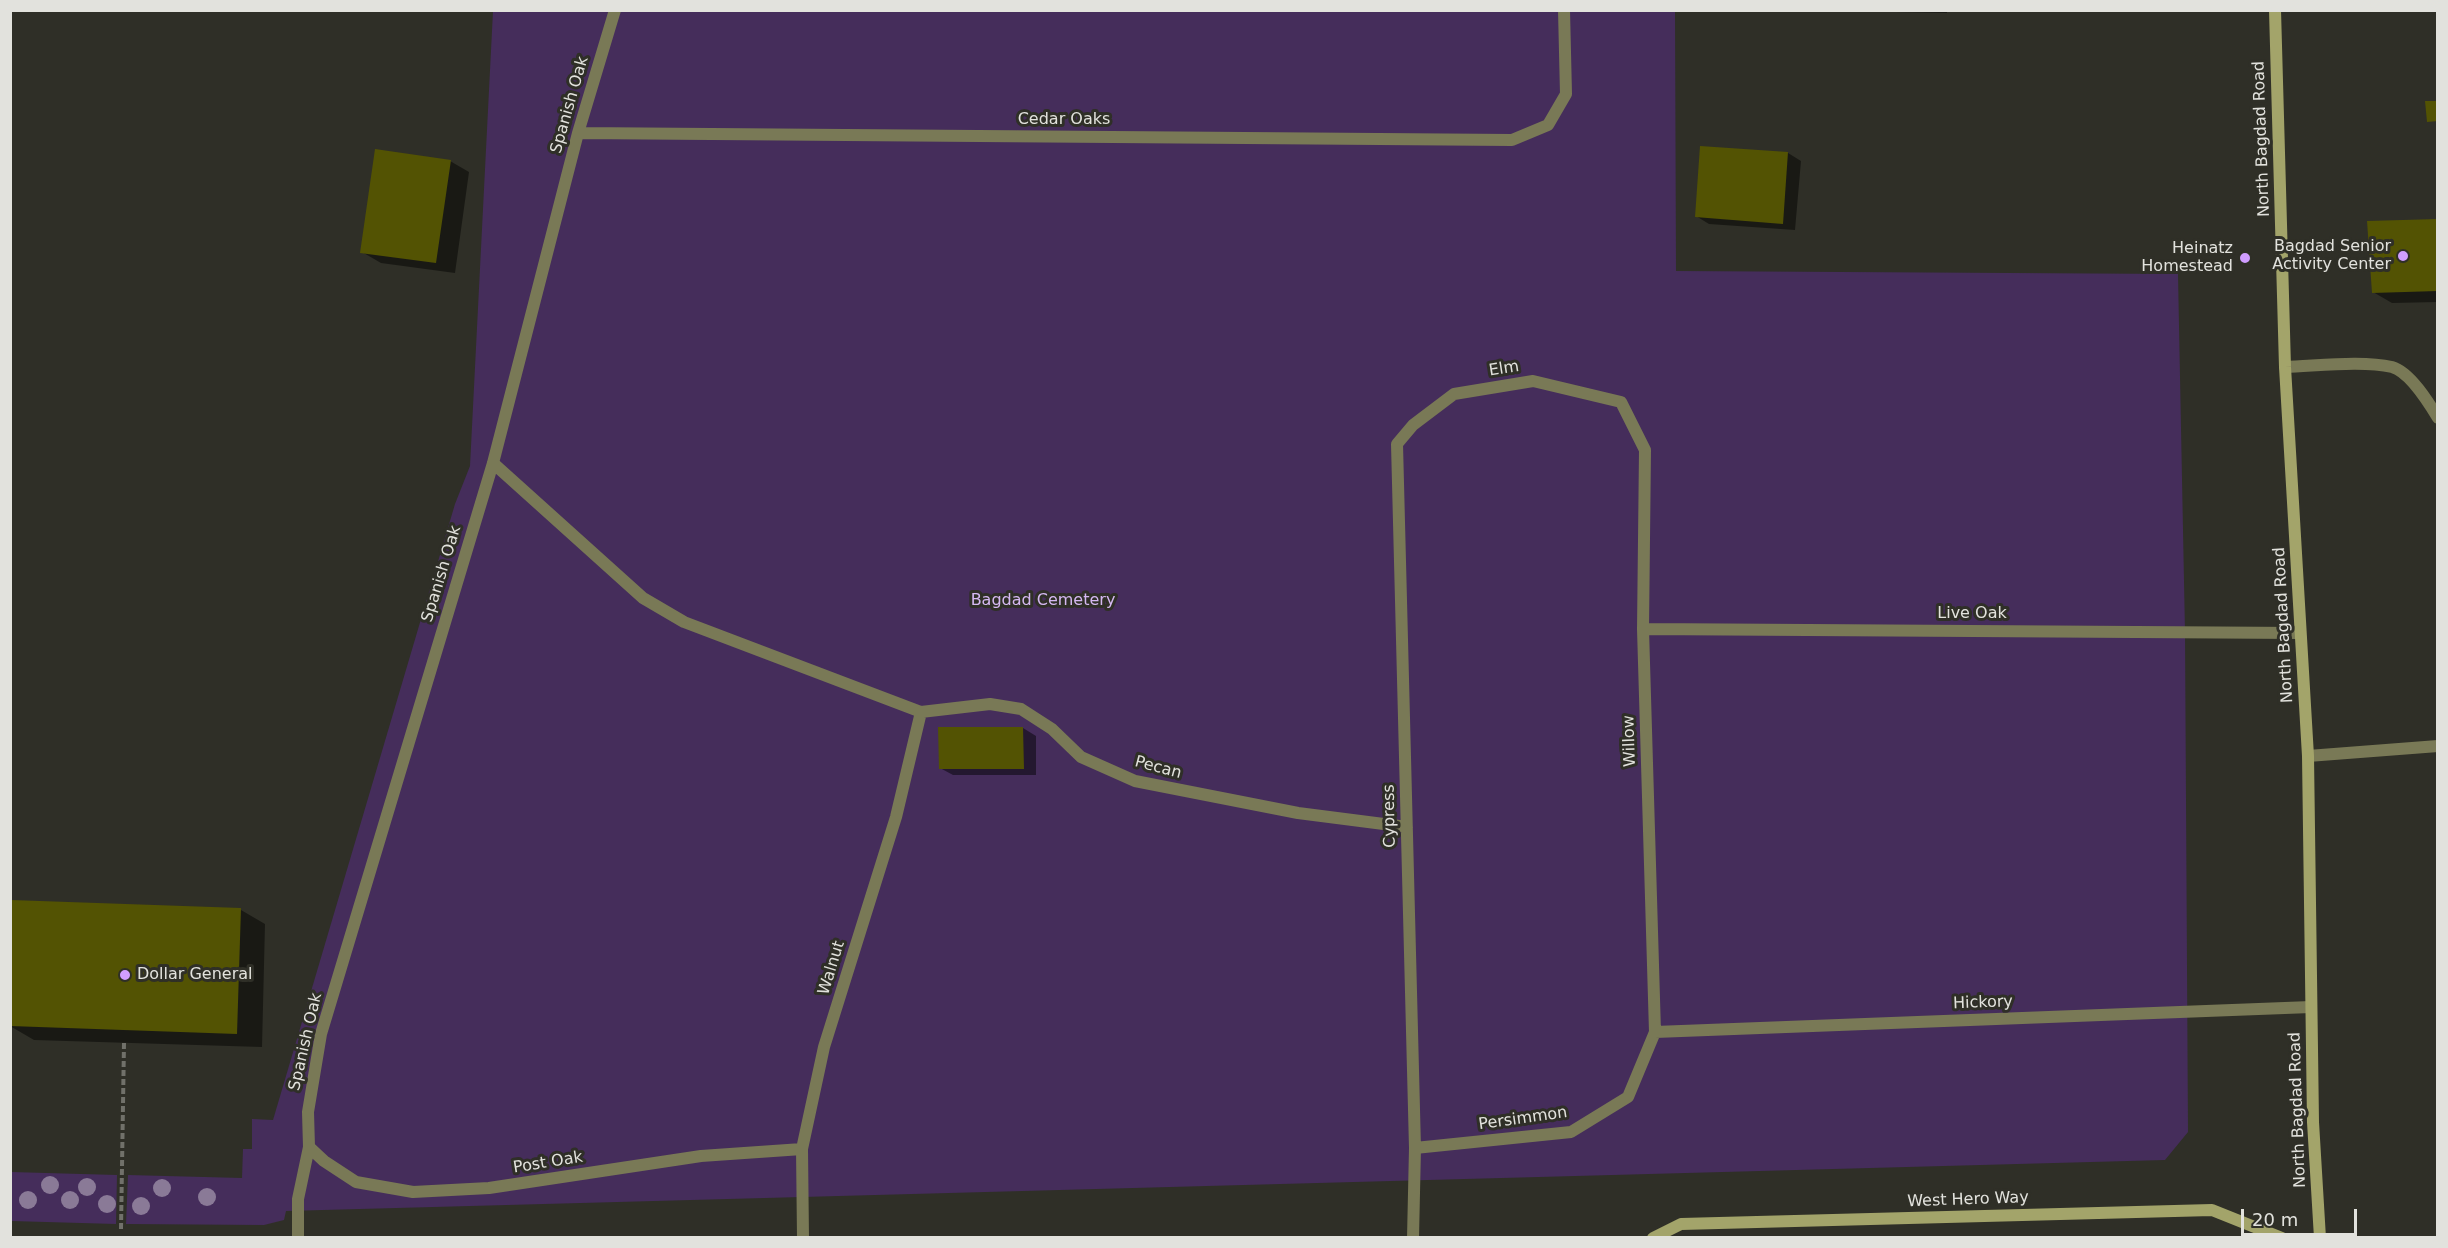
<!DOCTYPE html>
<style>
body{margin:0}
#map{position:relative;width:2448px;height:1248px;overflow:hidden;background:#2f2f27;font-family:"DejaVu Sans",sans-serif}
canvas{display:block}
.frame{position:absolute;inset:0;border:12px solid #e2e2dd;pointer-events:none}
.scale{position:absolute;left:2241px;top:1209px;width:116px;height:27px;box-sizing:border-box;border:3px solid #e2e2dd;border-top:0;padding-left:8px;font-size:18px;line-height:21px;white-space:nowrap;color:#e2e2dd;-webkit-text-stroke:4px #2f2f27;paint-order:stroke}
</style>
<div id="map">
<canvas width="2448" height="1248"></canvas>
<div class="frame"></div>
<div class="scale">20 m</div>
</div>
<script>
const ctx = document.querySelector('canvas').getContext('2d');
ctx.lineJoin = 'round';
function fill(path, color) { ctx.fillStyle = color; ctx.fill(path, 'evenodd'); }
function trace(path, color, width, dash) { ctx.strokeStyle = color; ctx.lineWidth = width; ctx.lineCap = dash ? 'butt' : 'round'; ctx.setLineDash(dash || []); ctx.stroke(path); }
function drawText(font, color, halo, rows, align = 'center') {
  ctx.font = font + ' "DejaVu Sans",sans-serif'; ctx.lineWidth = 6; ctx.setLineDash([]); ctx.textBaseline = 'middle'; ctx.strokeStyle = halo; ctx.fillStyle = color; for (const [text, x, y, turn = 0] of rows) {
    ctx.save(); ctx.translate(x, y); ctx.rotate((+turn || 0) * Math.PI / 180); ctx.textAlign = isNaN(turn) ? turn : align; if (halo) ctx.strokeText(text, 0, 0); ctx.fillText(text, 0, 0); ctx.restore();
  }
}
fill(new Path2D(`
 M493 11H1675L1676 271 2178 274 2185 632 2188 1132 2165 1160 286 1211 284 1220 264 1225 126 1224 128 1175 242 1178 243 1149H252V1119L273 1120 455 504 470 466Z
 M11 1172 117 1175 116 1224 11 1221Z`), '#452d5b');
fill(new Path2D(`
 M1794 10H1947V13Z
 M1702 147 1788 153 1801 161 1795 230 1709 224 1696 216Z
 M450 161 469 172 455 273 381 263 362 252Z
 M2438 220V302L2392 303 2373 292Z
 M1023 728 1036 736V775H953L940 768Z
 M241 910 265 924 262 1047 34 1040 10 1026V974Z`), '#0007');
fill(new Path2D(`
 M2425 101H2438V121L2427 122Z
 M1700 146 1788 152 1783 224 1695 217Z
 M375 149 451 160 436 263 360 253Z
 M2438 219V291L2372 293 2367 221Z
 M938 727H1023L1024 769H939Z
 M11 900 241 908 237 1034 10 1026Z`), '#535303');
trace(new Path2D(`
 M121 1229 124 1043`), '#71716a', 4, [6, 3]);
trace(new Path2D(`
 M578 133 1512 140 1548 125 1566 94 1564 10
 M2285 367C2317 366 2362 360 2392 367 2410 372 2429 403 2438 418
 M493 463 643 598 684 622 921 712 990 704 1021 709 1052 729 1081 757 1135 781 1298 813 1407 827
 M1643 629 2300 633
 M2308 756 2438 746
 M1655 1032 2311 1007
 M309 1147 324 1161 356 1182 413 1192 489 1188 701 1156 802 1149
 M298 1238V1199L309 1147 308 1112 321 1034 493 463 578 133 615 10
 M803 1238 802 1149 824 1047 896 817 921 712
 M1413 1238 1415 1148 1397 444 1413 425 1454 394 1533 381 1621 402 1645 450 1643 629 1655 1032 1628 1097 1571 1132 1415 1148`), '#797956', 12);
trace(new Path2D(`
 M2275 10 2285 367 2308 756 2313 1122 2320 1238
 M1653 1238 1681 1224 2212 1210 2282 1238`), '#a3a46a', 12);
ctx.fillStyle = '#8a7a97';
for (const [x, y] of [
 [50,1185],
 [87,1187],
 [162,1188],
 [207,1197],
 [28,1200],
 [70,1200],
 [107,1204],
 [141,1206]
]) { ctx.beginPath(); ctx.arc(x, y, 9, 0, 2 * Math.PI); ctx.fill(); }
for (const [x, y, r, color] of [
 [2403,256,6,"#d09dff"],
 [2245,258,6,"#d09dff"],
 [125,975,6,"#d09dff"]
]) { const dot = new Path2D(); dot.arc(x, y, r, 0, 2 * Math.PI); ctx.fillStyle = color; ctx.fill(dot); trace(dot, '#2f2f27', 2); }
drawText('16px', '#e2e2dd', '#2f2f27', [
 ["Spanish Oak",570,105,-74],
 ["Cedar Oaks",1064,120],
 ["North Bagdad Road",2262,139,-92],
 ["Elm",1504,369,-9],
 ["Spanish Oak",442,574,-73],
 ["Live Oak",1972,614],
 ["North Bagdad Road",2284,625,-93],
 ["Willow",1630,741,-92],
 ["Pecan",1158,768,15],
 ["Cypress",1390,816,-91],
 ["Walnut",832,968,-73],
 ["Hickory",1983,1003,-2],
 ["Spanish Oak",306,1042,-77],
 ["North Bagdad Road",2298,1110,-92],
 ["Persimmon",1523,1119,-8],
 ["Post Oak",548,1163,-9],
 ["West Hero Way",1968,1200,-2]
]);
drawText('16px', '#e2e2dd', '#2f2f27', [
 ["Bagdad Senior",2391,247],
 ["Activity Center",2391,265],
 ["Heinatz",2233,249],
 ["Homestead",2233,267],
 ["Dollar General",137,975,"left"]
], 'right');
drawText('16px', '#d5b8f2', '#2f2f27', [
 ["Bagdad Cemetery",1043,601]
]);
</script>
